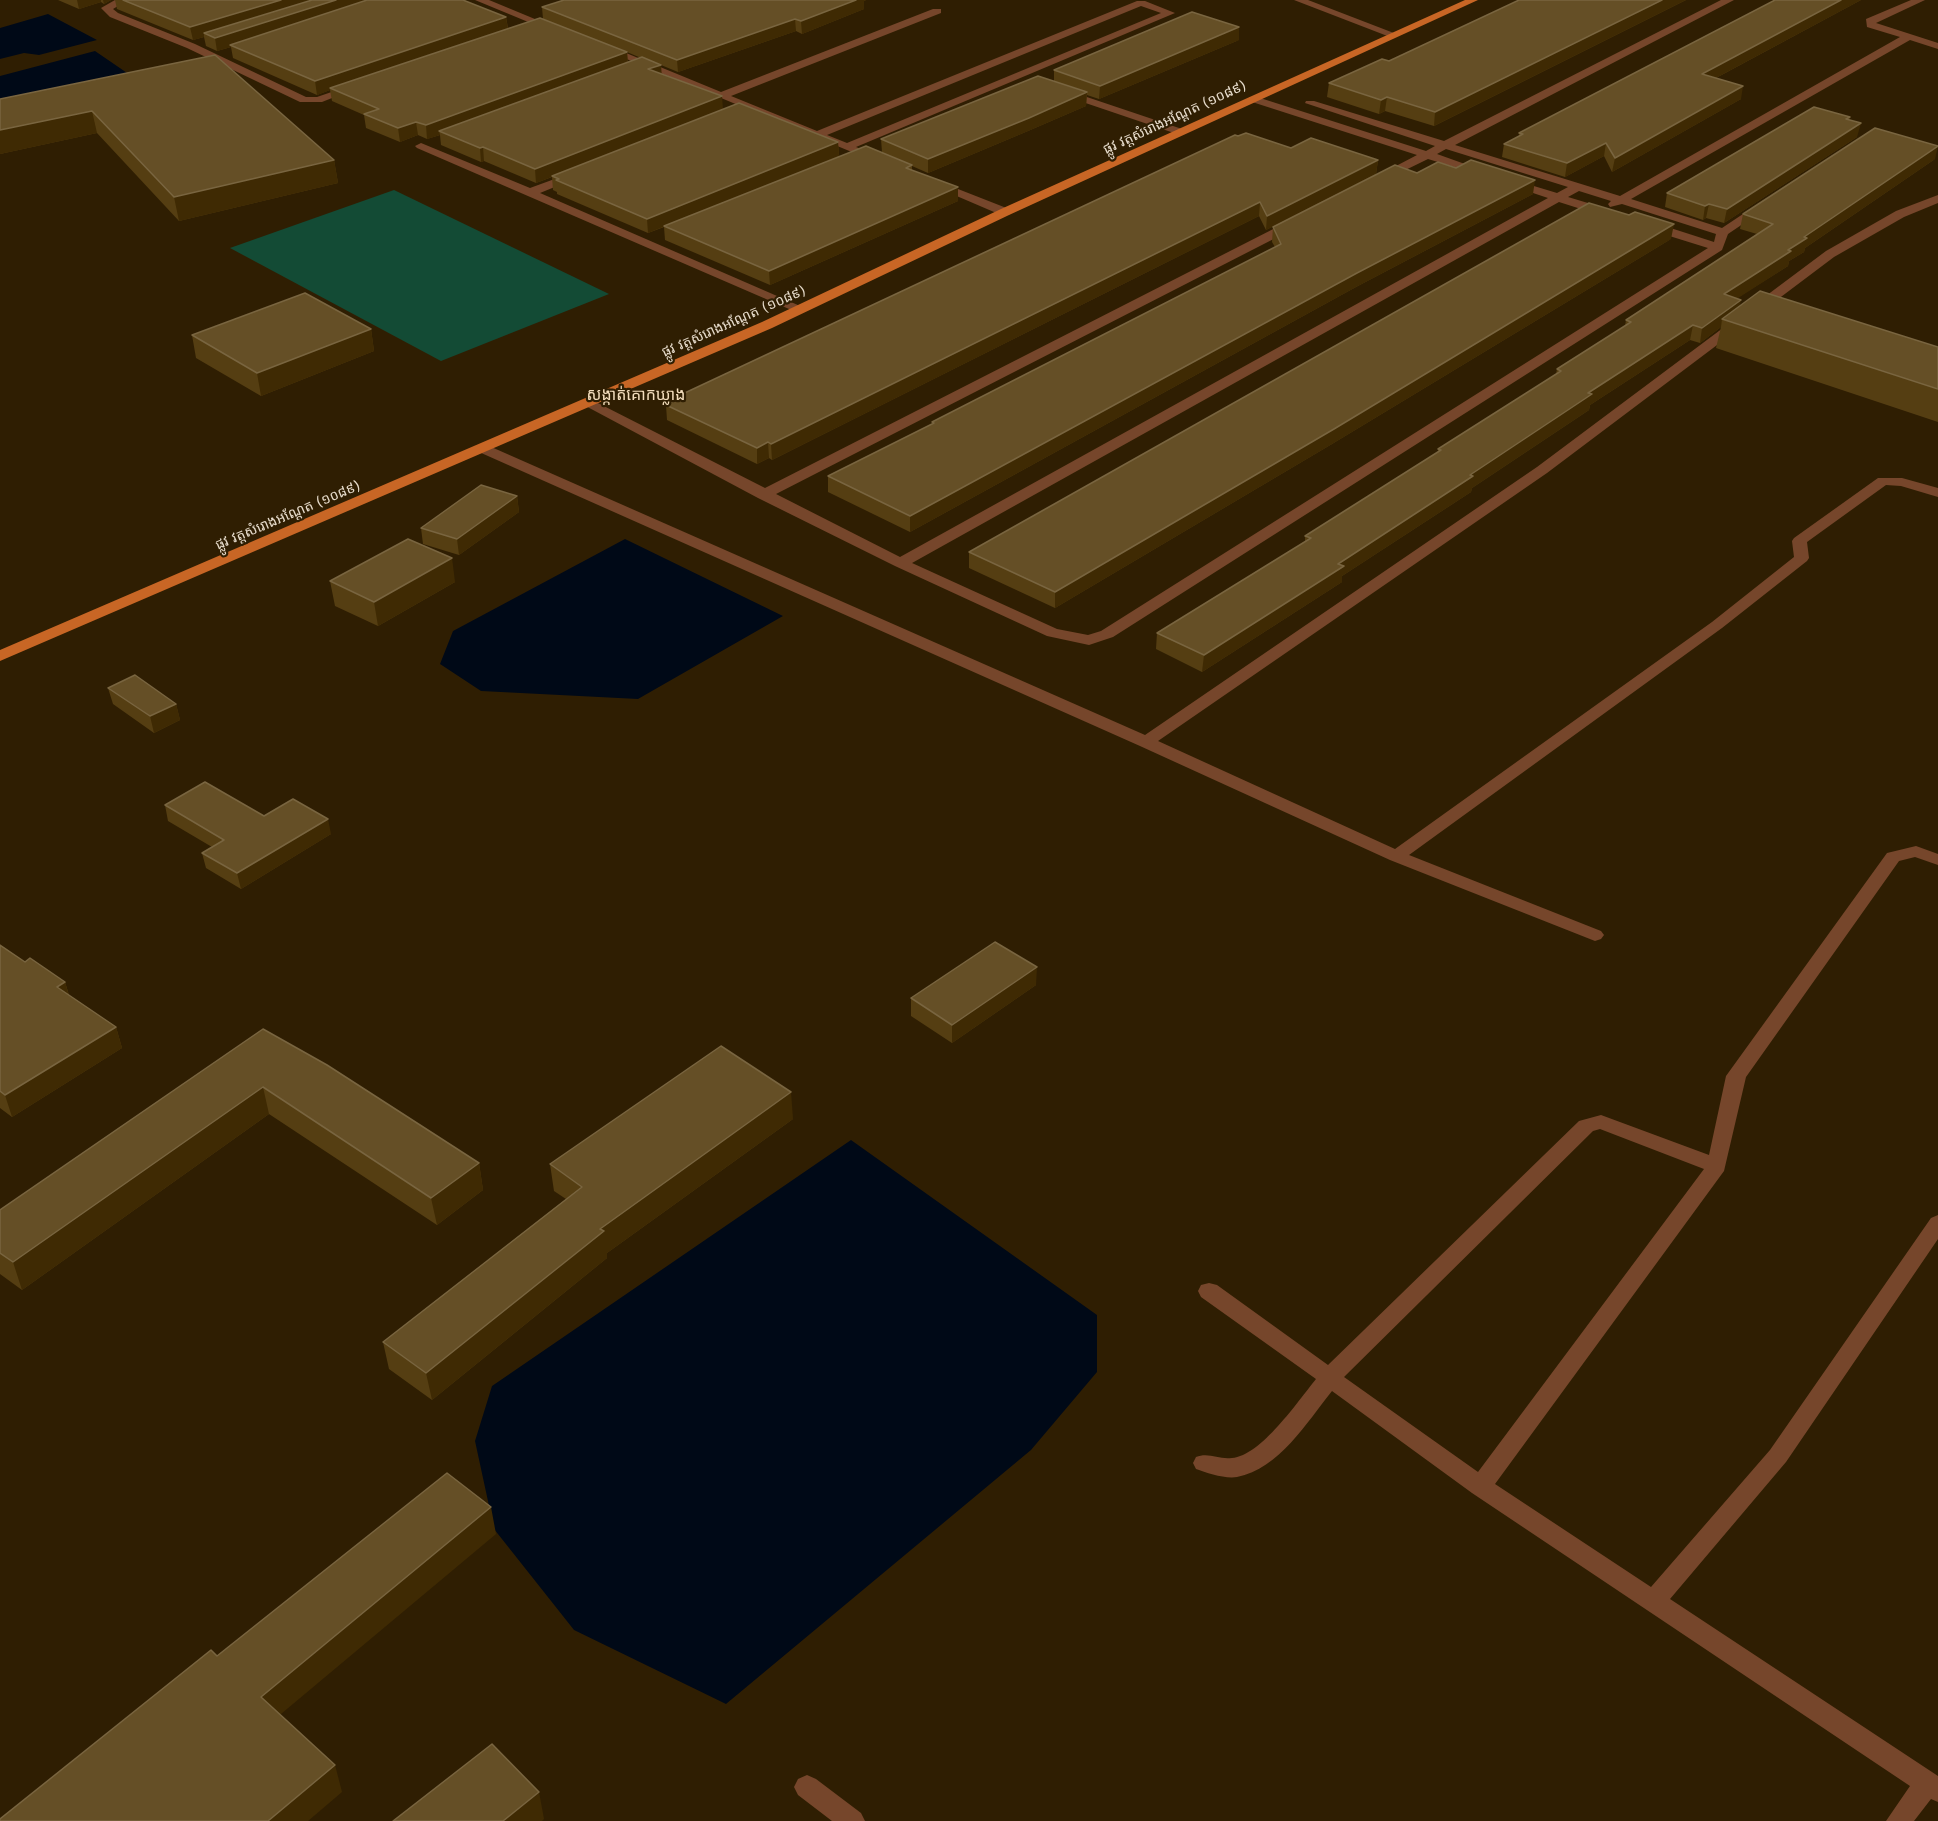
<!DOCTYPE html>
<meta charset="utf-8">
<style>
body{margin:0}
canvas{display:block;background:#2f1e02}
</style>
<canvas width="1938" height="1821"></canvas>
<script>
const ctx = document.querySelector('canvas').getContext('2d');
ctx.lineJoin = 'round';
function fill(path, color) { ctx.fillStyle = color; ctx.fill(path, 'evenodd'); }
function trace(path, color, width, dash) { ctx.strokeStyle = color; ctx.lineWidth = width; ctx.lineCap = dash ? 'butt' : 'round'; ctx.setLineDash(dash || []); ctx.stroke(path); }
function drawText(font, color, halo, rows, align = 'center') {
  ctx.font = font + ' "DejaVu Sans","Noto Sans Khmer",sans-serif'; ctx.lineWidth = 4.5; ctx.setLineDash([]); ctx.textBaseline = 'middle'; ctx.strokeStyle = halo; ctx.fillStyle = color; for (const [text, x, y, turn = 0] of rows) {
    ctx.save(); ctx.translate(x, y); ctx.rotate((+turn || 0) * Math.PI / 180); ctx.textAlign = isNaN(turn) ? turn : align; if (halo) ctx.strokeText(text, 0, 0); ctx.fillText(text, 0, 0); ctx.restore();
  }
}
fill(new Path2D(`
 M394 190 609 294 441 361 230 248Z`), '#134b35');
fill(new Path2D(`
 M48 14 97 40 39 55 24 53 0 59V28Z
 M95 51 133 77 0 105V76Z
 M625 539 783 616 638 699 481 691 440 664 453 631Z
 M851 1140 1097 1315V1372L1031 1450 726 1704 574 1630 494 1529 475 1441 492 1386Z`), '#000917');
fill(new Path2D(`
 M115 0H128L113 9 118 13 195 44 306 97H317L352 85 357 88 322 102H300L187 48 110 17 101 8Z
 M475 0H489L559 29 550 31Z
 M1294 0H1308L1399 35 1390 37Z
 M1721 0H1734L1455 145 1620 196 1900 37 1867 27 1866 19 1911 0H1925L1876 23 1938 43V49L1910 40 1631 199 1722 228 1758 204H1766L1768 207 1728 234 1722 250 1113 637 1089 645 1047 636 895 566 758 498 580 403 587 399 592 400 765 488 1289 221H1297V227L776 494 900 557 1548 198 1506 184V180H1514L1557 193 1568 187 1446 149 1437 154 1490 173 1484 176 1428 159 1385 180H1377V176L1417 155 1249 101V97H1257L1426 151 1435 146 1305 103 1306 101H1314L1444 141ZM1579 191 1611 201 1608 204 1610 207 1622 204 1716 234 1714 242 1655 223H1647V229L1708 248 1101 631 1088 635 1057 629 912 563 1559 202 1603 216H1611V210L1568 197Z
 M1137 1H1145L1175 13 856 147 880 157 882 159 876 162 600 48 609 46 721 92 933 9H941V13L731 96 817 131ZM1141 6 1161 13 847 143 827 135Z
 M1063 89 1185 130 1187 132 1185 134H1177L1059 94 1058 92Z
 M421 143 530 188 571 173H579V177L540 193 807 309 801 313 796 312 417 148 415 146Z
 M935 180 1009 209 1011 212 1009 215H1001L931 185V181Z
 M1938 195V203L1904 217 1834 257 1547 473 1158 741 1395 849 1712 622 1794 557 1792 541 1794 538 1878 478H1902L1938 488V497L1901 486 1886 485 1807 542 1809 558 1807 561 1722 628 1409 855 1601 931 1604 935 1601 939 1595 941 1390 860 1140 746 479 452 477 449 479 446H489L1145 735 1537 467 1826 251 1896 211Z
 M1916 846 1938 854V865L1915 857 1899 861 1746 1077 1724 1171 1495 1484 1651 1587 1770 1450 1931 1218 1938 1215V1239L1786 1462 1670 1599 1938 1776V1802L1931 1799 1914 1821H1886L1910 1786 1472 1493 1332 1391C1307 1422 1279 1469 1237 1477 1225 1479 1207 1473 1196 1469L1193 1463 1196 1457C1209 1452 1219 1460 1232 1458 1261 1456 1298 1401 1316 1379L1201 1297 1198 1291 1201 1285 1209 1283 1217 1285 1328 1365 1579 1121 1601 1115 1709 1155 1726 1076 1887 853ZM1600 1129 1704 1169 1478 1472 1344 1377 1593 1131Z
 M807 1775 816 1779 861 1813 865 1821H832L798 1795 794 1787 798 1779Z`), '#76462b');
fill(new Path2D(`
 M1465 0H1478L1009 215 772 328 0 661V650L762 322 1001 209Z`), '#c86625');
fill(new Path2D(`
 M58 0H111L104 4 101 2 79 9Z
 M115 0H463L506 17 508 28 543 19 542 7 564 0H866L864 1V9L802 34 796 31 678 72 661 65V74L723 109 838 142 839 156 776 181 882 152 881 139 1054 81V70L1239 40 1099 99 1087 95 1086 106 1028 131 928 173 912 166V170L958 187V201L770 285 665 240 664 227 648 233 557 194V192L553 190 552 177 536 183 484 161 481 162 441 145 440 135 427 139 418 135 400 142 366 128 364 115 332 101 330 90 317 95 233 58 231 47 217 51 206 46 204 37 193 40 117 9ZM627 52 641 58 628 63Z
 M1519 0H1686L1434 126 1385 111 1379 114 1327 97 1329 83 1389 61Z
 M1775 0H1861L1716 78 1741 99 1612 172 1604 156 1565 177 1502 157 1504 144 1519 136V133Z
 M215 55 334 160 338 183 179 221 97 133 0 154V99Z
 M1850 117 1849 120 1857 137 1724 223 1706 218 1703 220 1665 207 1667 193Z
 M1291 148 1378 160 1376 174 1266 230 1259 216 772 460 769 458 757 464 667 420 666 405 674 401V398Z
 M1935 159 1805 248 1804 252 1789 261 1788 266 1737 298 1739 307 1938 347V422L1716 348 1721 327 1700 343 1690 340 1590 405 1589 410 1472 488 1471 492 1342 576V582L1202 672 1156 649 1157 633 1305 542V536L1438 452V449L1556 374 1557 369 1625 326 1626 320 1757 234 1740 229 1743 214Z
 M1417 173 1533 194 1356 287 910 532 828 492V476L932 424V422L1275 247 1272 242 1273 227Z
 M1671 239 1332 444 1055 608 969 568V552Z
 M371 329 374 351 261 396 196 358 192 335Z
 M517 496 519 512 459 555 423 544 421 528Z
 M330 581 455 582 378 626 335 606Z
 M108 688 176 704 180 720 154 733 113 704Z
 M165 805 264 816 331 834 241 889 206 868 202 853 212 847 168 821Z
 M0 945 25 962 65 982 69 995 116 1027 122 1048 12 1117 0 1108Z
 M1036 985 952 1043 911 1016V998Z
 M263 1029 479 1163 483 1190 437 1225 269 1114 22 1290 0 1274V1210Z
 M793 1119 607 1253V1258L432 1400 389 1369 383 1342 566 1199 554 1191 550 1164Z`), '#553e12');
fill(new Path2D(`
 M77 0H101V2L79 9Z
 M103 0H111L104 4Z
 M281 0H325L204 33V37L193 40 190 27Z
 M336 0H379L230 45 231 47 217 51 215 38Z
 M852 0H866L864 1V9L802 34 801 21Z
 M1662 0H1686L1434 126 1435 112Z
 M1841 0H1861L1699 87 1702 74Z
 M506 17 508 30 330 88V90L317 95 315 81Z
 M795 19 796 31 678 72 677 60Z
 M1239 27V40L1099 99 1100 86Z
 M627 52 628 65 439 131 440 135 427 139 426 125Z
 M661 65 662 78 648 69Z
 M1743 86 1741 99 1612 172 1615 158Z
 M1087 92 1086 106 1028 131 928 173V159Z
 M722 96 723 110 536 183 535 169Z
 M1387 97 1385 111 1379 114 1381 100Z
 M92 111 97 133 0 154V130Z
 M416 122 418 135 400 142 398 128Z
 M1861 123 1857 137 1724 223 1727 209Z
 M838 142 839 156 648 233 647 219Z
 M1606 143 1604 156 1565 177 1567 163Z
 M1938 146 1935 159 1805 248 1804 252 1789 261 1788 266 1721 309 1724 294 1788 250 1804 237Z
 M483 147 484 161 481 162 480 148Z
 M334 160 338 183 179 221 174 197Z
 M1378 160 1376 174 1266 230 1267 216Z
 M1535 180 1533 194 1356 287 910 532V516L1357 273Z
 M958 187V201L770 285 769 271Z
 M1260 202 1259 216 772 460 771 444Z
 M1709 204 1706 218 1703 220 1705 206Z
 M1674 224 1671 239 1332 444 1055 608V592Z
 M1741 300 1738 314 1722 319 1721 327 1700 343 1702 328Z
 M1693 325 1690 340 1590 405 1589 410 1472 488 1471 492 1342 576V582L1202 672 1204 655 1588 393Z
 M371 329 374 351 261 396 257 373Z
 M768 442 769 458 757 464V448Z
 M517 496 519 512 459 555 457 539Z
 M452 558 455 582 378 626 374 602Z
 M176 704 180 720 154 733 150 716Z
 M328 819 331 834 241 889 237 873Z
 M1037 967 1036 985 952 1043V1025Z
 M65 982 71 1003 57 987Z
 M116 1027 122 1048 12 1117 5 1095Z
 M263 1087 269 1114 22 1290 13 1262Z
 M791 1092 793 1119 607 1253V1258L432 1400 426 1373 600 1229Z
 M479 1163 483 1190 437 1225 431 1198Z
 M491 1507 496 1534 269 1724 261 1697Z
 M335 1765 342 1792 308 1821H268Z
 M539 1792 544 1819 542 1821H503Z`), '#3f2a03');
const building = new Path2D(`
 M123 0H281L190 27Z
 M312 0H336L215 38 204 33Z
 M367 0H463L506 17 315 81 230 45Z
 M564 0H856L801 21 795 19 677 60 542 7Z
 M1519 0H1662L1435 112 1387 97 1381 100 1329 83 1382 59 1389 61Z
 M1775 0H1841L1702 74 1743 86 1615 158 1606 143 1567 163 1504 144 1523 134 1519 133Z
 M1192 12 1239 27 1100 86 1054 70Z
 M540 18 627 52 426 125 416 122 398 128 364 114 379 109 330 88Z
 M215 55 334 160 174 197 92 111 0 130V99Z
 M642 57 661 65 648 69 722 96 535 169 483 147 480 148 439 131Z
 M1038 76 1087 92 1029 118 928 159 881 139Z
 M739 103 838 142 647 219 556 180 559 179 552 176Z
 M1814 107 1850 117 1846 119 1861 123 1727 209 1709 204 1705 206 1667 193Z
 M1875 128 1938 146 1804 237 1807 238 1788 250 1791 251 1724 294 1741 300 1702 328 1693 325 1588 393 1592 394 1470 475 1473 476 1338 564 1344 566 1204 655 1157 633 1311 538 1305 536 1441 450 1438 449 1561 371 1557 369 1631 322 1626 320 1773 224 1743 214Z
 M1246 133 1291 148 1311 138 1378 160 1267 216 1260 202 771 444 768 442 757 448 666 405 677 399 674 398 1235 135 1238 136Z
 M866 146 912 165 906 168 958 187 769 271 664 226Z
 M1471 160 1535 180 1357 273 910 516 828 476 934 423 932 422 1281 244 1273 227 1395 165 1417 173 1438 162 1456 168Z
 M1589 203 1629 215 1635 212 1674 224 1334 429 1055 592 969 552Z
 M1760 291 1938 347V389L1722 319Z
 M305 293 371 329 257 373 192 335Z
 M481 485 517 496 457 539 421 528Z
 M408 539 452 558 374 602 330 581Z
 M135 675 176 704 150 716 108 688Z
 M205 782 264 816 293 799 328 819 237 873 202 853 224 840 165 805Z
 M995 942 1037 967 952 1025 911 998Z
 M0 945 25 962 30 958 65 982 57 987 116 1027 5 1095 0 1091Z
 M263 1029 327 1065 479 1163 431 1198 263 1087 13 1262 0 1253V1210Z
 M721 1046 791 1092 600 1229 604 1231 426 1373 383 1342 582 1187 550 1164Z
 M447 1473 491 1507 261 1697 335 1765 268 1821H0V1819L211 1650 217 1656Z
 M492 1744 539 1792 503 1821H393Z`);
fill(building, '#654f26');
trace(building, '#796540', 1.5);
drawText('14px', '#e6dbcb', '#2f1e02', [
 ["ផ្លូវ វត្តសំរោងអណ្ដែត (១០៨៩)",1175,118,-25],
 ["ផ្លូវ វត្តសំរោងអណ្ដែត (១០៨៩)",734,322,-24],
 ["ផ្លូវ វត្តសំរោងអណ្ដែត (១០៨៩)",288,516,-23]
]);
drawText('16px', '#f3ddbc', '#2f1e02', [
 ["សង្កាត់គោកឃ្លាង",636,396]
]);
</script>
